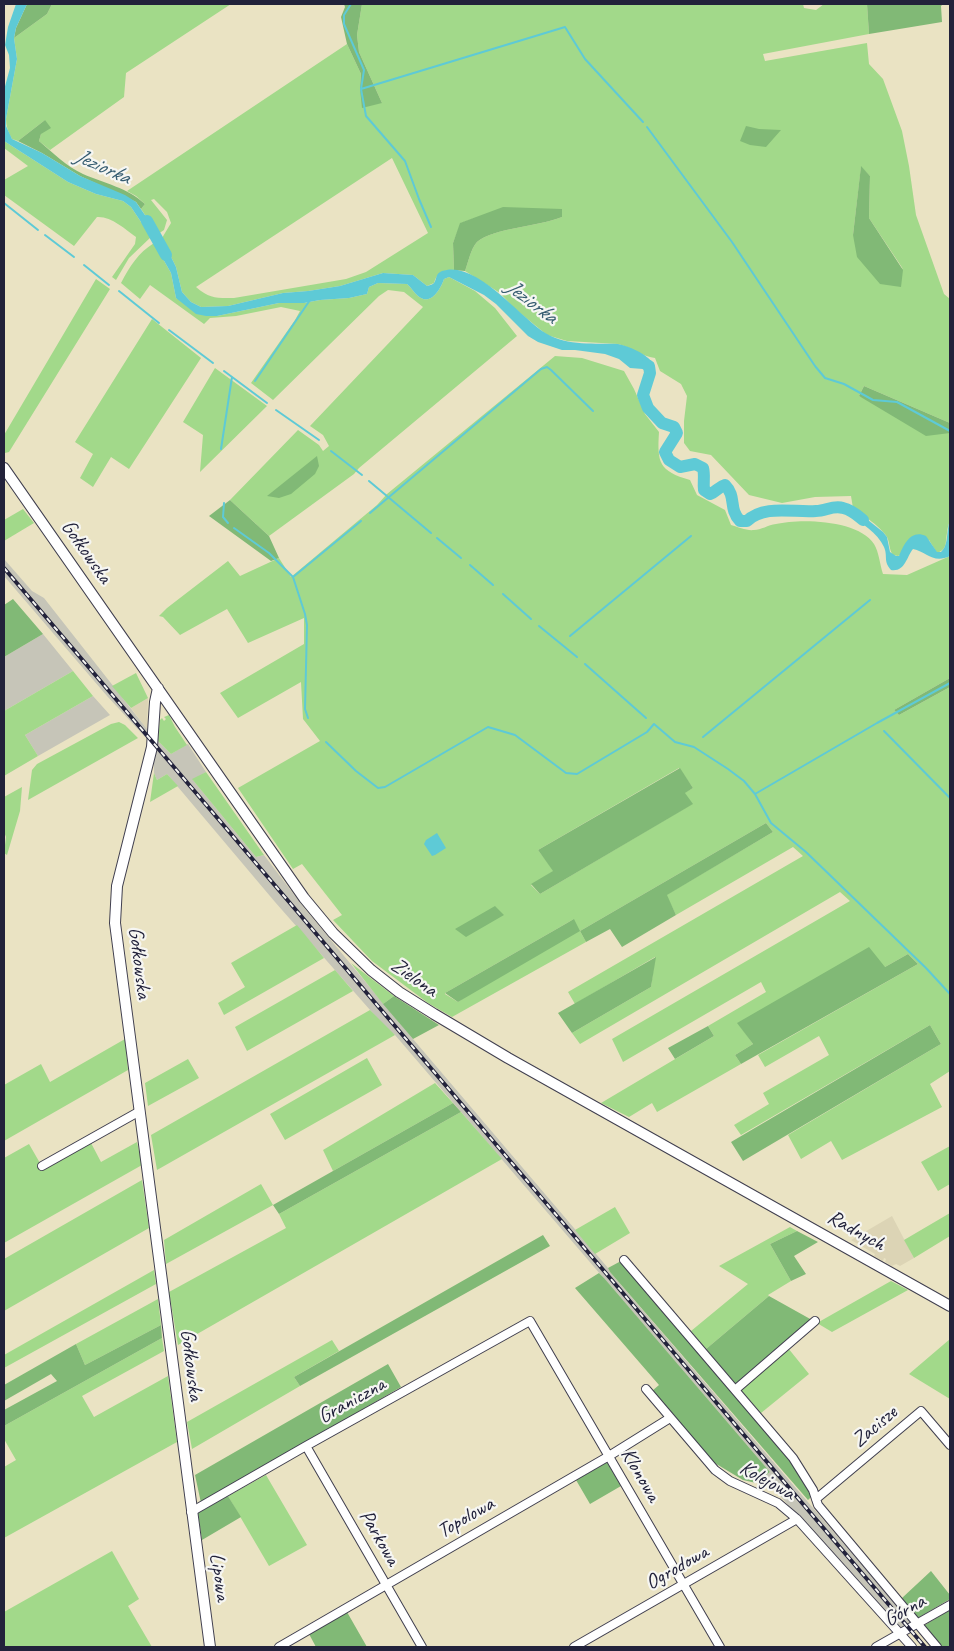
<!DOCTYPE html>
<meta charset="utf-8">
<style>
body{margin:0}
#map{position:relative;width:954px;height:1651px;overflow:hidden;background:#eae3c3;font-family:Caveat,sans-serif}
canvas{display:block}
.frame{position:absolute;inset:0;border:5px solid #22223b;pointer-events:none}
</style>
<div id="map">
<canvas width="954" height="1651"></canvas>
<div class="frame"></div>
</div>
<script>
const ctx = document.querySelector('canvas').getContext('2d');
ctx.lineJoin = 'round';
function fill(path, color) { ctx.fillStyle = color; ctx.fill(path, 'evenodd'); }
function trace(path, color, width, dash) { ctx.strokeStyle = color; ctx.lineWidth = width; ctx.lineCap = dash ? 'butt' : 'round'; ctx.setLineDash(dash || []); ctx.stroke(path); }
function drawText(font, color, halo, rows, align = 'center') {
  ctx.font = font + ' Caveat,sans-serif'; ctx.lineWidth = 4.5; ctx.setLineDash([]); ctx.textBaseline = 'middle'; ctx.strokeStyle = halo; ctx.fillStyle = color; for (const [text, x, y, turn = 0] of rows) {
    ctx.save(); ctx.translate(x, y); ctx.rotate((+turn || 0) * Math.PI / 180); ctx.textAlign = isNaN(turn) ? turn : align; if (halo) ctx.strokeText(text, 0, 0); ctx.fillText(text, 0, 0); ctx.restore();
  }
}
fill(new Path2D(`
 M148 698 147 729 131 708Z
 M892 1216 914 1258 900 1266 896 1264 892 1266 885 1262 886 1259 884 1258 883 1261 874 1256 875 1254 851 1240Z`), '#dcd4b5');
fill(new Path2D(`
 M4 559 32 591 44 598 147 729V739L107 696 4 576Z
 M43 634 73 671 4 711V657Z
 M93 696 110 715 38 756 25 735Z
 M158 741 171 754 188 744 206 772 193 780 256 857 264 855 305 909 413 1039 608 1268 610 1272 912 1623 903 1629 899 1628 763 1477 770 1472 395 1035 385 1027 275 902 167 774 157 780 154 773V751Z`), '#c6c5b8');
fill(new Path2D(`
 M52 4H231L126 73 124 97 50 150 39 141 45 120 18 141 12 139C8 132 6 126 6 119L17 59 14 38 47 14Z
 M362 4H803L804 8 816 10 824 4H867L869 34 763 54 765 61 867 43 869 64 883 79 902 131 909 166 916 215 944 294 950 299V423L864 386 859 396 950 433V520C949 524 947 528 947 533 945 542 948 549 937 553L929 540 898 556 893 555C889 550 890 543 887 537 881 527 863 515 853 508L851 496 815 497 782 503 749 495 711 455 690 451 684 443V421L687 396 681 384 660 371 655 358C641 356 631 347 618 344L567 341 547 335 514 308 500 293 465 271C468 263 471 248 477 242 493 228 541 226 562 217L475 218 461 223 453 243 454 270C444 270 437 272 434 283L427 286 413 275 383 273 340 286 308 291 283 293 228 306 201 307 191 302 182 292 176 267 162 238 171 223 167 212 154 199 151 200 167 220 164 230 158 234 141 209 145 204 136 196 127 191 347 44 361 74 360 88 382 103 359 52 357 35ZM392 158 428 233 366 272 346 279 234 298C216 298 210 299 196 287ZM861 167 870 176 869 218 903 269 853 235Z
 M4 141 68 182 96 194 123 201 131 207 151 237 129 258 116 280 112 277 135 244 136 237C125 229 111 216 97 217L74 246 4 195V180L28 166 4 148Z
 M154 243 171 273 176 298 217 316 279 303H304L320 300 349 298 367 294 369 287 378 283 407 284C411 287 414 293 418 296 431 307 441 288 444 279L449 277 475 291 495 308 517 336 359 468 354 474 269 536 230 500 298 430 319 445 323 451 329 446 323 435 310 426 423 307 404 292 388 290 379 296 273 400 251 383 295 320 300 311 281 307 236 316 210 318 204 324 150 285 140 299 121 283C130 266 138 253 154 243Z
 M96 279 110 289 9 452 5 453 4 451V435Z
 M152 319 201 358 129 469 111 457 93 487 80 478 93 454 75 442Z
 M555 356 582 358 624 371 634 389 645 414 659 432C657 463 659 471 690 480L697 495 725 510 731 525C738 527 747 531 754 530 761 530 768 525 776 524 801 518 859 520 874 544 879 552 880 565 883 574L907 575 950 556V678L894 710 899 715 950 687V1071L930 1084 942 1107 842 1160 831 1141 801 1159 788 1135 941 1044 930 1025 741 1135 734 1125 769 1104 763 1093 829 1055 819 1036 765 1067 758 1055 918 964 908 954 885 967 738 1023 753 1044 735 1055 741 1064 657 1112 652 1103 629 1117 601 1103 714 1036 708 1026 766 992 761 982 623 1062 612 1039 850 901 840 892 580 1044 572 1033 651 987 655 957 575 1004 568 992 803 856 793 847 676 915 666 895 773 832 766 823 580 931 586 942 452 1017 428 1003 372 961 333 920 342 915 302 864 293 869 238 788 320 741 303 719 301 682 238 718 220 693 304 644V618L248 643 227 609 180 635 163 617 159 616 167 608 228 561 240 576 279 558 291 577 377 505 387 494ZM679 768 693 788 684 793 692 804 540 894 531 885 554 871 538 850ZM574 919 458 1002 445 994V993Z
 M215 368 267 406 200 472 203 435 183 422Z
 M23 509 34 523 4 541V520Z
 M73 671 93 696 25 735 38 756 4 776V711Z
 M136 673 148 698 131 708 112 686Z
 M169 715 175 727 187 745 171 754 158 741 160 720 162 718 164 721 166 719 164 717Z
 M119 722 125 725 138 738 28 800 32 770 37 764 111 724Z
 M206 772 264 855 256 857 192 779Z
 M154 773 157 780 167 774 178 786 150 802Z
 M22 787 20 811 7 855 4 853 6 837 4 832V797Z
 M297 925 324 958 224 1015 218 1003 245 987 231 963Z
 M351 963 394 996 383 1004Z
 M335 970 353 991 247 1051 235 1027Z
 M370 1010 395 1035 157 1170 151 1135Z
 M125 1039 128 1070 4 1141V1085L41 1064 50 1082Z
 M367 1058 382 1085 285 1140 270 1114Z
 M188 1059 199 1078 148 1106 145 1083Z
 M435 1083 453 1103 333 1171 323 1150Z
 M461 1112 502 1159 178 1345 169 1292 286 1228 279 1214Z
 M137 1142 142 1165 4 1243V1158L29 1144 44 1170 91 1143 101 1162Z
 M950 1146V1184L938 1191 921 1162Z
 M142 1180 149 1228 4 1311V1259Z
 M261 1184 273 1205 166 1264 164 1240Z
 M615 1207 630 1233 595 1254 575 1230Z
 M950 1213V1236L914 1258 904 1240Z
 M790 1227 797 1231 770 1244 791 1281 768 1295 769 1296 706 1349 691 1331 748 1284 719 1266Z
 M154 1270 156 1284 4 1368V1355Z
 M891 1281 908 1290 832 1332 817 1323Z
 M158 1299 161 1325 85 1365 76 1344Z
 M162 1338 164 1351 82 1396 94 1417 168 1376 177 1442 4 1538V1467L16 1460 4 1439V1426Z
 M950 1339V1399L909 1374Z
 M332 1340 339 1351 294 1377 300 1386 192 1449 187 1422Z
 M788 1348 809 1374 761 1413 740 1389Z
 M266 1475 307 1545 269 1566 228 1496Z
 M112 1551 139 1599 128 1606 152 1647H4V1612Z`), '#a2d98a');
fill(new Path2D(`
 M27 4H52L47 14 14 38 16 28Z
 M344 4H362L357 35 359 52 382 103 362 108 360 88 361 74 347 44 341 17 345 7Z
 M867 4H943L941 6 942 22 869 34Z
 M45 120 51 128 41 134 39 141C53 153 66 166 83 174 104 183 128 188 145 204L141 209 136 202 80 176 42 153 18 141Z
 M746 126 759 129 781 130 766 147 750 145 740 141Z
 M861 166 870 176 869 218 903 270 901 287 880 284 857 257 853 235Z
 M503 207 562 209V217C541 226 493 228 477 242 471 248 468 263 465 271L454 270 453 243 460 223Z
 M864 386 950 423V433L926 436 859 396Z
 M317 456 319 466 315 474 291 494 279 498 267 496Z
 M230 500 269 536 279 558 271 561 209 516Z
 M13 599 43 634 4 657V605Z
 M950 678V687L899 715 894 710Z
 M680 768 693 788 685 793 693 804 540 894 531 884 553 871 538 850Z
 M766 823 773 832 667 895 676 915 622 947 610 929 586 942 580 931 458 1002 445 993 574 919 580 931Z
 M495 906 504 915 466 937 455 929Z
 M869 947 885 967 908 954 918 964 741 1064 735 1055 753 1044 737 1023Z
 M656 957 651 987 572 1033 558 1013Z
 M394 996 439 1025 413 1039 383 1004Z
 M930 1025 941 1044 743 1161 731 1142Z
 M708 1026 714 1036 675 1059 668 1048Z
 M453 1103 461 1112 279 1214 273 1205Z
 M797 1231 818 1242 794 1256 806 1274 791 1281 770 1244Z
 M543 1235 550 1246 300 1386 294 1377Z
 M621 1261 803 1476 811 1497 808 1500 610 1272 608 1268Z
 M599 1273 604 1278 770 1472 756 1483 743 1480 713 1462 652 1391 659 1385 575 1288Z
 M769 1296 812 1320 736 1384 706 1349Z
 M161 1325 162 1338 4 1426V1410L57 1381 51 1374 4 1401V1385L76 1344 85 1365Z
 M388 1364 401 1387 201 1503 195 1475Z
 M607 1462 621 1486 590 1504 576 1480Z
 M228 1496 241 1517 202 1540 198 1513Z
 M931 1571 950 1595V1599L918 1618 902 1598Z
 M950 1610V1647H942L923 1626Z
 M347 1612 367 1647H316L309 1634Z`), '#81b976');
fill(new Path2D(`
 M16 4H27L16 28 14 38 17 59 6 119V126L12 139 42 153 80 176 125 195 136 202 158 234 151 237 131 207 123 201 96 194 68 182 4 141V90L10 68 9 55 5 45 8 27Z
 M162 238 176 267 182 292 191 302 201 307 228 306 283 293 308 291 340 286 383 273 413 275 427 286C429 285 432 285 434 283 437 279 435 274 442 271 476 259 520 318 547 334 567 346 596 343 618 344 628 346 648 354 653 364 656 368 654 374 653 379L645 377 646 371 643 369 630 368 619 359 605 354 575 350H562L538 342 528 336 496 304 484 295 449 277 444 279C441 288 431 307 418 296 414 293 411 287 407 284L378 283 369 287 367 294 349 298 320 300 304 303H279L217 316H206L196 314 176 298 171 273 154 243Z
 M853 508 883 532 887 537 890 552 896 556H899C904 544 911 529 926 536L937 552H941C949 545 946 531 950 520V556C933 564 927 552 913 549 906 558 905 572 891 570 883 561 888 556 884 547 878 533 860 522 848 514Z
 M437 833 446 848 435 855 432 856 424 844 426 840Z`), '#5ecad6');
trace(new Path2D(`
 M351 4 344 15V24L364 70 361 89 366 116 405 161 419 199 431 227
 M361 89 565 27 585 59 643 122
 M647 127 732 242 815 366 825 378 844 384 873 400 897 402 950 431
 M4 203 38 230
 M45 235 74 257
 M84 265 109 285
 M119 291 159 323
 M169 330 213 363
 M224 371 267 403
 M255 381 310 300
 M276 410 319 440
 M221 449 232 377
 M331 451 362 475
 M369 481 431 533
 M224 503 223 517 228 523
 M370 513 541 369 547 367 551 370 593 411
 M234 528 269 553 293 577
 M437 538 461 558
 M470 565 493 585
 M503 594 531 619
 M539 626 577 657
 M570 636 691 536
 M585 664 646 718
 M308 718 305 709 307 625 305 614 293 577 361 521
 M884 731 950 798
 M703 737 870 600
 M326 742 356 771 378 788 385 787 488 727 515 735 566 773 577 774 647 732 654 724 675 742 694 747 728 769 744 781 755 794 877 723 950 683
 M755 794 771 823 806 852 926 968 950 994`), '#5ecad6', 2);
trace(new Path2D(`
 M147 221 166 255
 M647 365 649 366 650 373 643 395 648 408 662 423 674 427 677 433 665 452 669 460 680 467 695 464 703 468C705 475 703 482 704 490L710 494C716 492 718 487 725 485 737 497 728 508 740 521H747C764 504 795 513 816 511 826 511 833 505 843 508 852 510 857 515 863 520`), '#5ecad6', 12);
const minor = new Path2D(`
 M42 1166 140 1111
 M624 1260 793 1458 813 1490 818 1505 937 1647
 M646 1389 715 1470 730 1481 778 1503 797 1519 912 1647
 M735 1390 815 1321
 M306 1446 422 1647
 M816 1499 921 1411 950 1445
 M191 1512 306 1446 530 1321 720 1647
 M279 1647 609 1456 670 1418
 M574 1647 797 1519
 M876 1647 950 1605`);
const tertiary = new Path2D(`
 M4 468 304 898 333 933 371 970 399 992 434 1014 508 1058 950 1306
 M158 688 155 702 152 747 117 886 115 923 210 1647`);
trace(minor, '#403f4f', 10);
trace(tertiary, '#403f4f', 12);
trace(minor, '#fff', 8);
trace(tertiary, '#fff', 10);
const rail = new Path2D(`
 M4 568 925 1647`);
trace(rail, '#22223b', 4);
trace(rail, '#f6f6f2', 2, [5.5]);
drawText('21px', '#22223b', '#f6f6f2', [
 ["Gołkowska",86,552,55],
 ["Gołkowska",139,963,83],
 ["Zielona",414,978,35],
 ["Radnych",856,1231,29],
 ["Gołkowska",191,1365,83],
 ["Graniczna",352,1401,-29],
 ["Zacisze",875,1427,-40],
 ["Klonowa",640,1475,60],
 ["Kolejowa",767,1481,29],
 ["Topolowa",466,1518,-30],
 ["Parkowa",379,1538,60],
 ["Ogrodowa",677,1568,-30],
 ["Lipowa",219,1577,82],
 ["Górna",905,1611,-30]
]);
drawText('italic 22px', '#375d71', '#f6f6f2', [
 ["Jeziorka",102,167,24],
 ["Jeziorka",531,302,37]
]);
</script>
